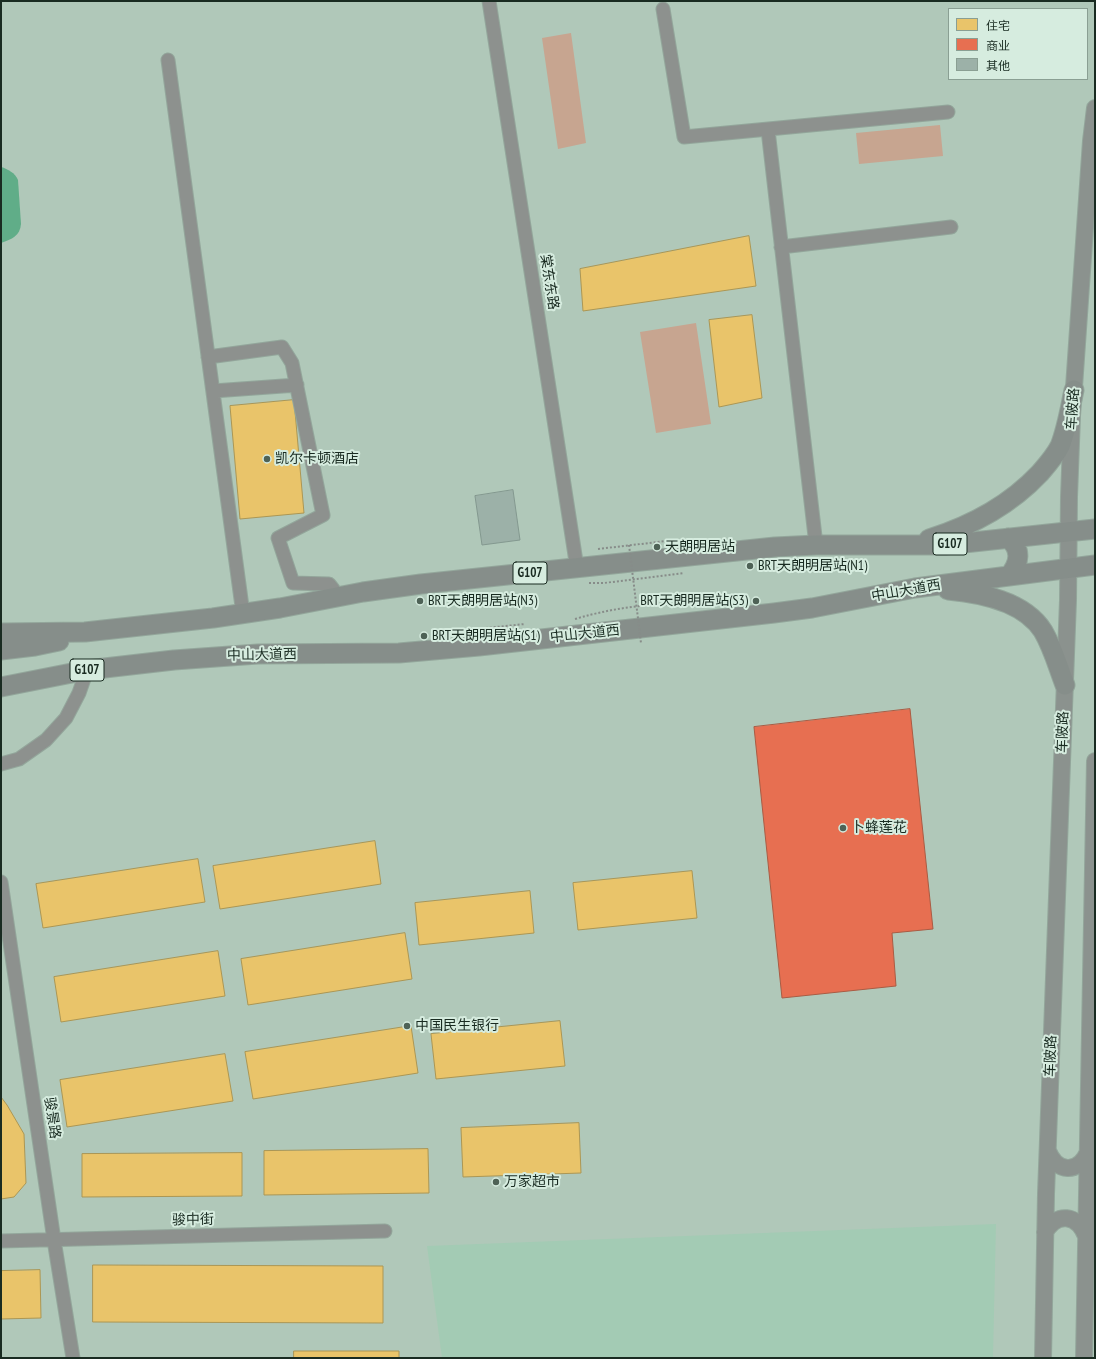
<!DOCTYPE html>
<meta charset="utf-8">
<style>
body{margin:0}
#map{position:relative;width:1096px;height:1359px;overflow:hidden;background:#b0c8b9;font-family:"PT Sans Narrow","Noto Sans SC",sans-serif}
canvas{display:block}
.frame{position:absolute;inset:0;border:2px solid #192b21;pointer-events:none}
.legend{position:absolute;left:948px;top:8px;width:140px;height:72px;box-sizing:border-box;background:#d6ecdf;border:1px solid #8a9f93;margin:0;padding:5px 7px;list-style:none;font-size:12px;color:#192b21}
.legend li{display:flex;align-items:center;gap:8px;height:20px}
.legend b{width:20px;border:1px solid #8a9f93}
</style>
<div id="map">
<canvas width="1096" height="1359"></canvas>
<div class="frame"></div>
<ul class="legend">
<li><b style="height:11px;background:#e9c46a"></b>住宅</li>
<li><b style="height:11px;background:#e76f51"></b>商业</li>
<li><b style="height:11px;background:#9cb1a8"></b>其他</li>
</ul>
</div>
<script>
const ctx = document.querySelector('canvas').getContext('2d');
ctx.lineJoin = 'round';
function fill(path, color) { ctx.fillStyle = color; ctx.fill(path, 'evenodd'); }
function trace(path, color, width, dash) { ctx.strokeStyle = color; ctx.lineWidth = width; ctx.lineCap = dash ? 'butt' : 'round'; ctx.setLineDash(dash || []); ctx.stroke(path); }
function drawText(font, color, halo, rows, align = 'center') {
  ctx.font = font + ' "PT Sans Narrow","Noto Sans SC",sans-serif'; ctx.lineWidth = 4; ctx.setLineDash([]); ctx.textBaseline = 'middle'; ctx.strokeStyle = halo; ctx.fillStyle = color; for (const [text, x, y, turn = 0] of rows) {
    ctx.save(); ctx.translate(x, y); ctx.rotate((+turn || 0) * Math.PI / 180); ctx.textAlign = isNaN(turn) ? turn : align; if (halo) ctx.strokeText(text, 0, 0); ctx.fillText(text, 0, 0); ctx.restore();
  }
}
fill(new Path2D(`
 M996 1224 993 1358H442L427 1246Z`), '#a3cbb4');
fill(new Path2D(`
 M571 33 586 143 558 149 542 38Z
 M940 125 943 156 859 164 856 133Z
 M696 323 711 424 656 433 640 332Z`), '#c7a590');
fill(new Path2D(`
 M1 167C8 169 15 173 18 180L21 224C20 236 12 239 1 243Z`), '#60ad88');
const homes = new Path2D(`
 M749 236 756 286 583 311 580 269Z
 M752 315 762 398 719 407 709 320Z
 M294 400 304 513 240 519 230 406Z
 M375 841 381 884 220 909 213 866Z
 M198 859 205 902 43 928 36 884Z
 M692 871 697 918 578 930 573 883Z
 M530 891 534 933 419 945 415 903Z
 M405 933 412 979 248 1005 241 959Z
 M218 951 225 996 61 1022 54 977Z
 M560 1021 565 1066 436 1079 431 1034Z
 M411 1026 418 1073 253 1099 245 1052Z
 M225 1054 233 1101 67 1127 60 1080Z
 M1 1097 7 1105 24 1134 26 1183 14 1197 1 1199Z
 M579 1123 581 1173 463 1177 461 1128Z
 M428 1149 429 1193 264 1195V1151Z
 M242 1153V1196L82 1197V1154Z
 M93 1265 383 1266V1323L93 1322Z
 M40 1270 41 1318 1 1319V1271Z
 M294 1351H399V1358H294Z`);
fill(homes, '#e9c46a');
trace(homes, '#ab9654', 1);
const shops = new Path2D(`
 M910 709 933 929 892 933 896 986 782 998 754 727Z`);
fill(shops, '#e76f51');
trace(shops, '#a95b43', 1);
const building = new Path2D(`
 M513 490 520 540 482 545 475 496Z`);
fill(building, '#9cb1a8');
trace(building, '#83988f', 1);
const minor = new Path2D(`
 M489 1 577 568
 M663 9 684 137 948 112
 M168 60 243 614
 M768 130 816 545
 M781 247 951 227
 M208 357 282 347 292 363 323 515 278 538 293 583 329 584 333 589 336 597
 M213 391 297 385
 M1 764 19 759 46 740 66 718 79 693 87 670
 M1 882 54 1240 73 1358
 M1 1241 385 1231`);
const major = new Path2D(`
 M1048 1151C1057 1173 1078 1174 1088 1152
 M1045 1232C1057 1212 1077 1214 1086 1236
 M1043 1358 1046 1194 1068 600 1069 497 1072 416 1091 141 1095 108
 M1084 1358 1095 761`);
const highway = new Path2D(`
 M1008 538C1022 549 1020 563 1009 576
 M929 539C971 526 1009 506 1040 473 1047 465 1055 456 1060 446 1067 428 1070 409 1074 390
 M948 590C981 593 1024 601 1043 631 1053 648 1058 667 1065 685
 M1 633 85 632 213 618 280 608 363 592 421 584 775 547 816 545H945L1095 529
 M1 650 35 646 59 641
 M1 687 87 670 174 660 258 654 399 653 479 646 774 613 812 608 915 588 1095 565`);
trace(minor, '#93a69b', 15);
trace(major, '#93a69b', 18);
trace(highway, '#93a69b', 21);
trace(new Path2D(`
 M598 549 675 540
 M589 583H604L684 573
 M575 619C620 606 654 603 700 605
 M438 633 525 624`), '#878c89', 2, [2, 2]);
trace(minor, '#8d918e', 13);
trace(major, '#8b928e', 16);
trace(highway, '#868e8a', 19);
trace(new Path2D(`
 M629 545 641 643`), '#878c89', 2, [2, 2]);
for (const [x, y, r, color] of [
 [267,459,4,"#4e6256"],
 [657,547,4,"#4e6256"],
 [750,566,4,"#4e6256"],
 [420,601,4,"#4e6256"],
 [756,601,4,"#4e6256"],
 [424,636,4,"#4e6256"],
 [843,828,4,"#4e6256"],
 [407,1026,4,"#4e6256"],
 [496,1182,4,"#4e6256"]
]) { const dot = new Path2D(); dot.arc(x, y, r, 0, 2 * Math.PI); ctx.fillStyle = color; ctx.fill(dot); trace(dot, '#d6ecdf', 1.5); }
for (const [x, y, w] of [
 [950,544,34],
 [530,573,34],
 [87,670,34]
]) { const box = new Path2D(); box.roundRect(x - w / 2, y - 11, w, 22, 3); ctx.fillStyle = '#d6ecdf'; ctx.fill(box); trace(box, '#192b21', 1); }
drawText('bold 13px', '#192b21', null, [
 ["G107",950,544],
 ["G107",530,573],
 ["G107",87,670]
]);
drawText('14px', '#192b21', '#d6ecdf', [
 ["棠东东路",549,282,81],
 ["车陂路",1073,409,-86],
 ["中山大道西",906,591,-10],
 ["中山大道西",585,634,-6],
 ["中山大道西",262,655,-1],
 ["车陂路",1063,732,-88],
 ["车陂路",1051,1056,-88],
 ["骏景路",52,1118,82],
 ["骏中街",193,1220,-1]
]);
drawText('14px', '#192b21', '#d6ecdf', [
 ["凯尔卡顿酒店",275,459],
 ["天朗明居站",665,547],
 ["BRT天朗明居站(N1)",758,566],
 ["BRT天朗明居站(N3)",428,601],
 ["BRT天朗明居站(S3)",748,601,"right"],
 ["BRT天朗明居站(S1)",432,636],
 ["卜蜂莲花",851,828],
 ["中国民生银行",415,1026],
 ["万家超市",504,1182]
], 'left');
</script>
